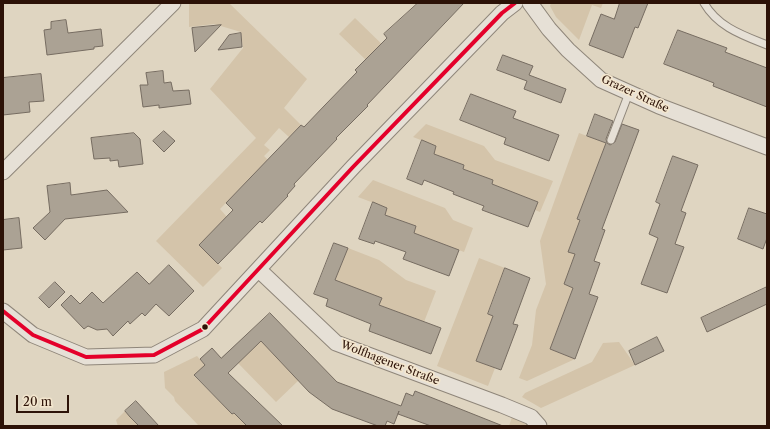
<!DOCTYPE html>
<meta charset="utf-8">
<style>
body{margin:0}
#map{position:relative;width:770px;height:429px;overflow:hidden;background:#dfd5c1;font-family:"Libre Caslon Text",serif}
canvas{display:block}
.frame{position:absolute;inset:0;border:4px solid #2c1207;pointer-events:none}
.scale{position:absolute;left:16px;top:395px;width:53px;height:18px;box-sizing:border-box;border:2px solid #2c1207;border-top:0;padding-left:5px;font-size:12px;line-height:14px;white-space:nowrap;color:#2c1207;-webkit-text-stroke:3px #f3e6ce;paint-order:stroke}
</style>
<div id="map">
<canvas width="770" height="429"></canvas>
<div class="frame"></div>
<div class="scale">20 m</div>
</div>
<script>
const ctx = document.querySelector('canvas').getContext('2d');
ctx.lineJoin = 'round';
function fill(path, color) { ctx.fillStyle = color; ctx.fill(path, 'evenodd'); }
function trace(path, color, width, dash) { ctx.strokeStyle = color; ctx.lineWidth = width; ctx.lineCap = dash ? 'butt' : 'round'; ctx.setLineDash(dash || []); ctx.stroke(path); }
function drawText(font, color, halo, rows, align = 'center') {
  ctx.font = font + ' "Libre Caslon Text",serif'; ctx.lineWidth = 3.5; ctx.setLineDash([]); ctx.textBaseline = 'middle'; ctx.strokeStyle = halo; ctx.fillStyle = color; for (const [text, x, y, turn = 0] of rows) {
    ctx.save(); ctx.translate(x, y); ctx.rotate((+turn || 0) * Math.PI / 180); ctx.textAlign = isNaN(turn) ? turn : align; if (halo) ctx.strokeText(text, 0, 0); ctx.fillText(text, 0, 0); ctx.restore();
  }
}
fill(new Path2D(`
 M189 3H229L307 79 284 108 301 125 289 137 279 128 264 145 270 150 264 156 268 160 220 209 227 217 199 245 222 268 203 287 156 241 256 138 210 89 243 48 241 32 214 24 189 27Z
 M551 3H603L601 8 592 5 579 40 556 17 550 6Z
 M355 18 392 54 366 60 339 34Z
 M426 124 484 146 495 160 553 181 540 212 535 210 538 202 492 184 493 180 463 169 464 165 434 154 436 146 413 137Z
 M579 133 606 143 577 219 580 220 569 252 576 254 564 284 573 288 550 349 575 359 527 381 519 378 532 345 536 310 546 284 540 241Z
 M373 180 445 208 453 220 473 228 464 252 414 233 416 226 385 215 387 208 358 197Z
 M348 248 379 260 406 280 436 291 424 322 379 305 335 280Z
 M479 258 505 268 488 313 493 316 476 361 495 368 488 386 437 366Z
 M261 341 299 380 276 402 236 361Z
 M619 342 635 365 541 408 522 397 525 393 592 362 603 343Z
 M197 356 205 365 194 376 232 414 234 413 247 426H199L175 401 174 397 165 388 164 372Z
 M125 411 139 426H118L116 420Z
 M512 417 530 426H509Z`), '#d4c4aa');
const building = new Path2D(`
 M418 3H464L367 105 368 106 336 138 337 139 294 184 295 186 287 195 288 196 262 223 260 221 218 264 199 245 233 210 226 203 301 125 304 127 325 105 357 72 355 70 387 38 384 34Z
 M620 3H648L638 28 635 27 623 58 589 45 601 14 614 19Z
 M66 20 68 33 101 29 103 46 94 47V49L47 55 44 30 51 29V22Z
 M221 25 195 52 192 28Z
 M678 30 727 48 725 52 767 68V107L713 86 714 83 664 64Z
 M241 33 242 47 218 50 229 35Z
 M503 55 533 66 529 75 566 89 561 103 524 89 527 81 497 70Z
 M163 71 164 83 171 82 173 91 189 90 191 104 159 108V105L143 107 140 85H148L146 73Z
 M41 74 44 101 29 102 30 112 3 115V78Z
 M471 94 516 111 513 118 559 135 549 161 504 144 506 138 460 120Z
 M595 114 613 121 606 139 607 143 610 145 615 142 622 124 639 130 602 229 605 230 594 261 600 263 589 294 598 297 575 359 550 349 573 288 564 284 575 254 568 252 580 220 577 219 606 143 587 136Z
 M164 131 175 141 164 152 153 141Z
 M134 133 140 139 143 164 119 167 118 160 110 161V158L94 159 91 138Z
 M422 140 436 146 434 154 464 165 463 169 493 180 492 184 538 202 528 227 482 210 484 206 453 194 454 192 424 180 422 185 407 179Z
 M673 156 698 165 681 211 686 213 675 244 684 247 667 293 641 284 658 238 649 234 660 204 656 202Z
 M70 183 71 195 107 190 128 212 65 219 45 240 33 228 50 212 47 186Z
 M373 202 387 208 385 215 416 226 414 233 459 250 449 276 403 259 406 252 375 241 374 244 359 239Z
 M749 208 767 214V238L763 249 738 239Z
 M19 218 22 248 3 250V220Z
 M334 243 348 248 335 280 382 298 379 305 441 328 431 354 369 331 371 324 326 306 328 299 314 294Z
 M169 265 194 291 169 316 156 304 145 316 142 313 130 324 128 321 113 336 107 329 97 330 88 326 84 329 61 305 71 295 80 304 92 292 103 303 137 272 149 284Z
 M505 268 530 278 513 324 518 325 501 370 476 361 493 316 488 314Z
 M55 282 65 292 49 308 39 298Z
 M767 287V304L707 332 701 318Z
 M270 313 337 382 401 406 406 393 413 396 415 391 503 426H431L398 414 399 411 394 424 387 421 385 426H378L332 409 309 392 261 341 228 373 283 426H247L234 413 232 414 194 375 205 365 200 359 212 348 221 358Z
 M657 337 664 351 635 365 629 351Z
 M136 401 159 426H139L130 417 125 411Z`);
fill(building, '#aba294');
trace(building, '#766c61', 1);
const lane = new Path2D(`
 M704 3C718 27 742 35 767 45
 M611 140 629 93`);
const street = new Path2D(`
 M530 3 549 29 568 50 601 80 659 106 767 147
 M3 172 173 3
 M259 270 336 343 502 405 531 417 539 426
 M3 311 33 335 86 357 154 355 203 329 353 167 502 13 515 3`);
trace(lane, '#8f867a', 9);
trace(street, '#8f867a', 17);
trace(lane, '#e6e0d6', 7);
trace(street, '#e6e0d6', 15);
trace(new Path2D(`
 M3 311 33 335 86 357 154 355 203 329 353 167 502 13 515 3`), '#e4002b', 4);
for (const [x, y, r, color] of [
 [205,327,3.5,"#2c1207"]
]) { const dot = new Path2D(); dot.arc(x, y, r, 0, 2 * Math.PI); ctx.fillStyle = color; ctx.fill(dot); trace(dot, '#f3e6ce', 1.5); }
drawText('11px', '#2c1207', '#f3e6ce', [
 ["Grazer Straße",635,94,25],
 ["Wolfhagener Straße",390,363,21]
]);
</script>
